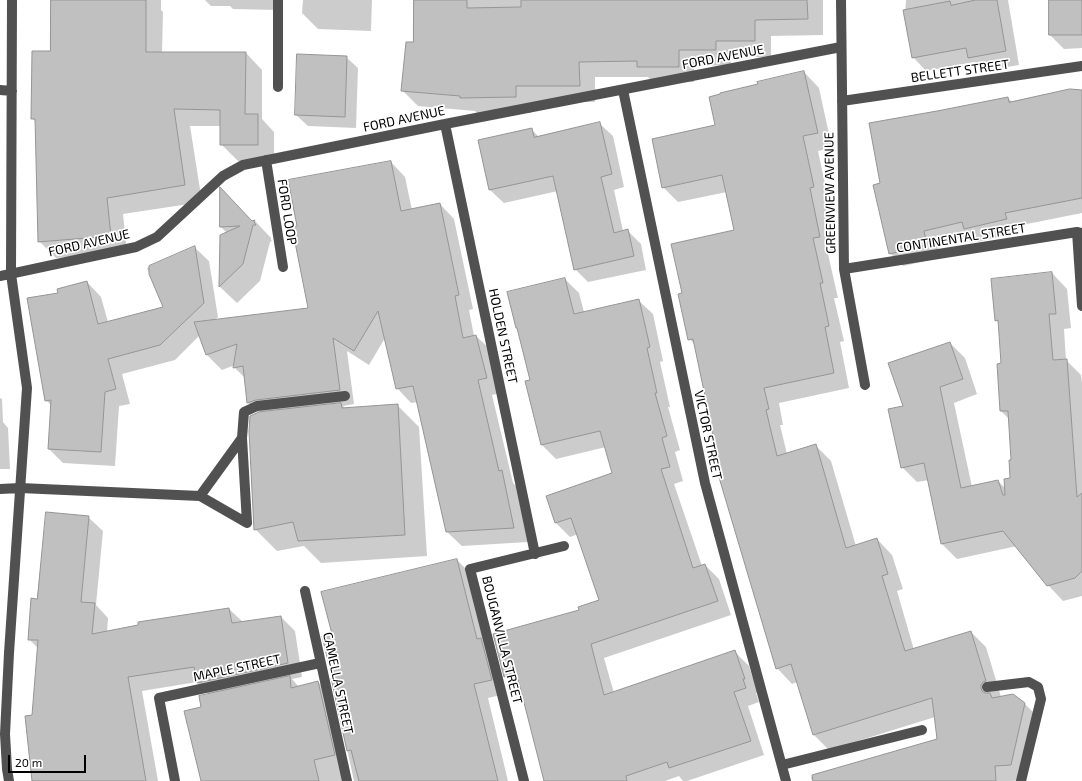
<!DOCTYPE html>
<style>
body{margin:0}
#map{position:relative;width:1082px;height:781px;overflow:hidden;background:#fff;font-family:"Exo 2",sans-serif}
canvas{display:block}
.scale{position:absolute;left:8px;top:755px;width:78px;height:18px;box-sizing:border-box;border:2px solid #000;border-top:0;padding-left:5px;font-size:12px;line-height:14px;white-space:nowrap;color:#000;-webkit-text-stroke:3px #fff;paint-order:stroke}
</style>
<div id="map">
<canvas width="1082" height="781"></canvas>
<div class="scale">20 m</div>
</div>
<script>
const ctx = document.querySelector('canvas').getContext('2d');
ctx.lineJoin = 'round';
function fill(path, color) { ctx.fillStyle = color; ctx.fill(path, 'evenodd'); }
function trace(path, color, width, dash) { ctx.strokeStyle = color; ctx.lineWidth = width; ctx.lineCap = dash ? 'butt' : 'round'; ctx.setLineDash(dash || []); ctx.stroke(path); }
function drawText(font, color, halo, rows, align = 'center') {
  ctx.font = font + ' "Exo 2",sans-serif'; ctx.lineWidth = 3.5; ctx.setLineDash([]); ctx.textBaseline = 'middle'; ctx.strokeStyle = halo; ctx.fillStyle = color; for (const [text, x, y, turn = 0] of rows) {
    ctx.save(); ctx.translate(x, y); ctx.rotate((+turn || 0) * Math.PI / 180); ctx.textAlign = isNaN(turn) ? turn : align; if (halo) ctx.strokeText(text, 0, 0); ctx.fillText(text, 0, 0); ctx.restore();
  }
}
fill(new Path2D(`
 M52 0H161V10L163 12 162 53H246L262 70V119L274 132V161H238L221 144V126H190L202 202 123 214 127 252 56 258 39 241 36 122 32 118 51 52Z
 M205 0H279L278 10 233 9 230 6H211Z
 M303 0H372L371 31 318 29 302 13Z
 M415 0H823V35L771 36V57H731V65L694 66V82L654 83 648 77H595V102H531V113H477L475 111 418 106 402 90 414 44Z
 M906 0H1008L1019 65 983 71 974 62 926 71 913 57 905 15Z
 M1050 0H1082V48L1064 49 1050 35Z
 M346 57 358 68 356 128 308 126 296 115Z
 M804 72 819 88 832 148 818 151 829 203H825L835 252 828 254 838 298H834L844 341 840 342 849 388 779 403 783 425H780L787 454 815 445 831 461 856 546 877 539 892 555 903 589 897 591 914 650 971 632 986 647 1001 697 1025 704 1040 719 1026 780 1011 781H812L811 777 938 740 935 717 829 750 814 735 797 682 792 684 777 668 722 474 695 345 689 338 683 294 735 231 727 192 678 202 663 187 716 126Z
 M1082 91V213L1017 226 1019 232 978 242 972 235 937 244 940 258 903 266 890 253 881 184 1008 98 1012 102Z
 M599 123 613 136 624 187 614 190 623 231 627 230 641 244 646 270 588 282 575 269 558 191 504 203 490 190 531 129 539 137Z
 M391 162 405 177 412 210 440 204 454 219 473 309 469 310 474 336H476L491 350 501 393 492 395 513 483 516 486 528 542 462 546 447 532 418 402 411 403 397 388 385 338 369 365 347 351 354 404 343 406 346 409 398 406 419 427 427 556 321 563 304 546 277 551 255 529 259 413 248 403 246 379 234 367 235 365 222 370 207 355 200 335 175 360 122 374 130 404 119 406 115 466 63 463 49 449 52 406 46 400 59 293 87 282 101 297 108 322 164 307 147 268 194 247 209 261 218 317 215 320 309 309 298 226Z
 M221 190 252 222 255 221 271 238V240L272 241 270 242 260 281 237 303 220 287 221 236 227 233 221 227Z
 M1052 273 1067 289 1071 328 1064 329 1066 360 1081 375 1082 383V596L1063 601 1048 585 1017 546 957 559 942 544 929 480 917 482 902 467 904 407 950 343 965 358 977 394 954 403 972 487 998 481 1006 489 1011 478 1012 461 1009 419 1001 411 1002 364 999 323 996 320Z
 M565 279 579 293 584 312 638 300 653 314 663 361 660 362 670 407H668L680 450 675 452 683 481 674 484 702 566 705 565 719 579 731 615 604 658 614 693 735 652 749 666 758 693H756L759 702 748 706 764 755 687 781H683L679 776 665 781H542L545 780 522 690H519L505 676 581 611 601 600 578 534 570 537 556 523 547 496 613 473 606 447 556 459 542 445 531 380 519 330 516 328Z
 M0 398 2 399 3 422 8 428 10 469H0Z
 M88 517 103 531 96 605 108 618 107 632 229 609 243 622 281 617 295 631 302 677 292 679 299 687 318 682 332 696 351 781H202V707L210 695 197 682 142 691 158 781H33V716L39 649 29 639 38 600Z
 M457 560 471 574 505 694 488 698 508 781H354L332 679 333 634Z`), '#0003');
const building = new Path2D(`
 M51 0H146V52H246L245 114H258V145H220V110L174 109 185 185 107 198 111 236 38 242 35 119H31L32 51H50Z
 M414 0H467V8L521 7V0H807L808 19 755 20V41H716V50H679V67H637V61L579 62 580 86H516V97L460 98V96L401 91 406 42H413Z
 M976 0H997L1006 51 968 58 966 48 912 58 903 10 950 1 951 5Z
 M1049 0H1082V35H1049Z
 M297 54 347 56 345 117 295 115Z
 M804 71 818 133 803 136 814 187 810 188 820 237 813 238 823 283H820L829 326 825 327 834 373 764 388 769 409 766 410 777 456 816 444 846 548 877 538 888 574 882 576 905 651 971 631 986 681 983 682 981 685V688L982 691 985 693H990L992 698 1013 694 1025 703 1011 765 995 766 996 781H813L812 775 937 739 932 698 813 735 791 664 776 669 718 474 721 473 711 434H713L693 339 688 340 678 294 682 293 671 244 734 230 722 175 662 188 652 139 715 125 709 97 720 94V93L758 84 757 82Z
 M1070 89 1082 90V198L1005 213 1007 219 964 229 962 222 924 231 927 245 889 254 873 185 880 183 869 123 937 111 1008 97 1009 102Z
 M600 122 612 174 601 177 614 233 628 229 634 256 574 270 553 176 489 190 478 140 532 128 534 137Z
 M391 161 401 211 440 203 459 295 455 296 463 338 476 335 487 378 478 380 499 471 502 470 514 528 446 532 413 386 396 389 378 311 354 351 333 338 340 390 256 400 247 403 243 366 233 368 237 344 206 355 194 322 308 308 292 227 297 226 288 180Z
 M220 187 252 221 255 220 254 222 256 225H253L243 264 219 287 220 235 240 226 220 227Z
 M195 246 204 303 160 345 108 359 116 389 105 392 101 452 48 449 51 400 45 401 27 298 58 293 57 289 87 281 98 324 163 307 149 274V266Z
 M1052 272 1056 314H1049L1053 360 1067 359 1077 497 1082 493V571L1075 578 1047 586 1003 531 941 544 924 463 901 468 888 409 903 406 888 363 950 342 963 379 940 387 961 488 998 480 1003 495H1005L1004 479 1010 478 1009 460H1011L1008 411H1000L997 364 1001 363 998 320 995 321 991 279Z
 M565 278 574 314 639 299 650 347 647 348 657 393H655L667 436 662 438 670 467 661 469 693 568 705 564 718 601 591 644 604 695 735 650 745 679H743L746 688 734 692 751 741 669 768 667 762 626 776 627 781H544L518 679H516L515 674 504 677 493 634 579 610 578 607 599 600 571 518 555 523 546 496 612 473 600 431 541 445 525 381 530 380 517 328H516L507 292Z
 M341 403 342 408 398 404 405 535 298 541 293 522 254 530 249 431 250 416 259 412Z
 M46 512 89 516 81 602 95 603 92 634 138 625V622L229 608 232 623 281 616 288 663 197 683 194 667 128 677 146 781H32L25 716 32 715 38 640H28L31 598 37 599Z
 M457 559 477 639 481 638 492 680 474 684 498 781H359L351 750 347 751 331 678H332L322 636 332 634 321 592Z
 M290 676 291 688 318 681 335 755 314 760 319 781H201L184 711 201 707 199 696Z`);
fill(building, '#c0c0c0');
trace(building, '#959595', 1);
trace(new Path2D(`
 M841 0 844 269 865 385
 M278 87V0
 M0 90 12 91
 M623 90 705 483 786 781
 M842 101 1082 66
 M445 124 535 554
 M266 160 283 267
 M1077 232 1082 306
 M844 269 1077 232 1082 233
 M0 276 136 247 157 237 223 176 243 165 445 124 841 47
 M242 438 244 412 257 406 345 396
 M0 489 20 488 200 496 247 523 242 438 200 496
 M305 591 347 781
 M987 687 1029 682 1038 687 1041 699 1021 781
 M782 765 922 730
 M9 781 7 769 5 734 9 653 27 388 11 274 12 0
 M175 781 159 698 320 663
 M524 781 470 569 564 546`), '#515151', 10);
drawText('13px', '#000', '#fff', [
 ["FORD AVENUE",723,57,-11],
 ["BELLETT STREET",960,71,-8],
 ["FORD AVENUE",404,119,-12],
 ["GREENVIEW AVENUE",830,193,-91],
 ["FORD LOOP",287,212,81],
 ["CONTINENTAL STREET",961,238,-9],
 ["FORD AVENUE",89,243,-13],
 ["HOLDEN STREET",503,336,78],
 ["VICTOR STREET",708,435,78],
 ["BOUGANVILLA STREET",502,640,76],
 ["MAPLE STREET",237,668,-12],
 ["CAMELLA STREET",338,683,78]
]);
</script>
